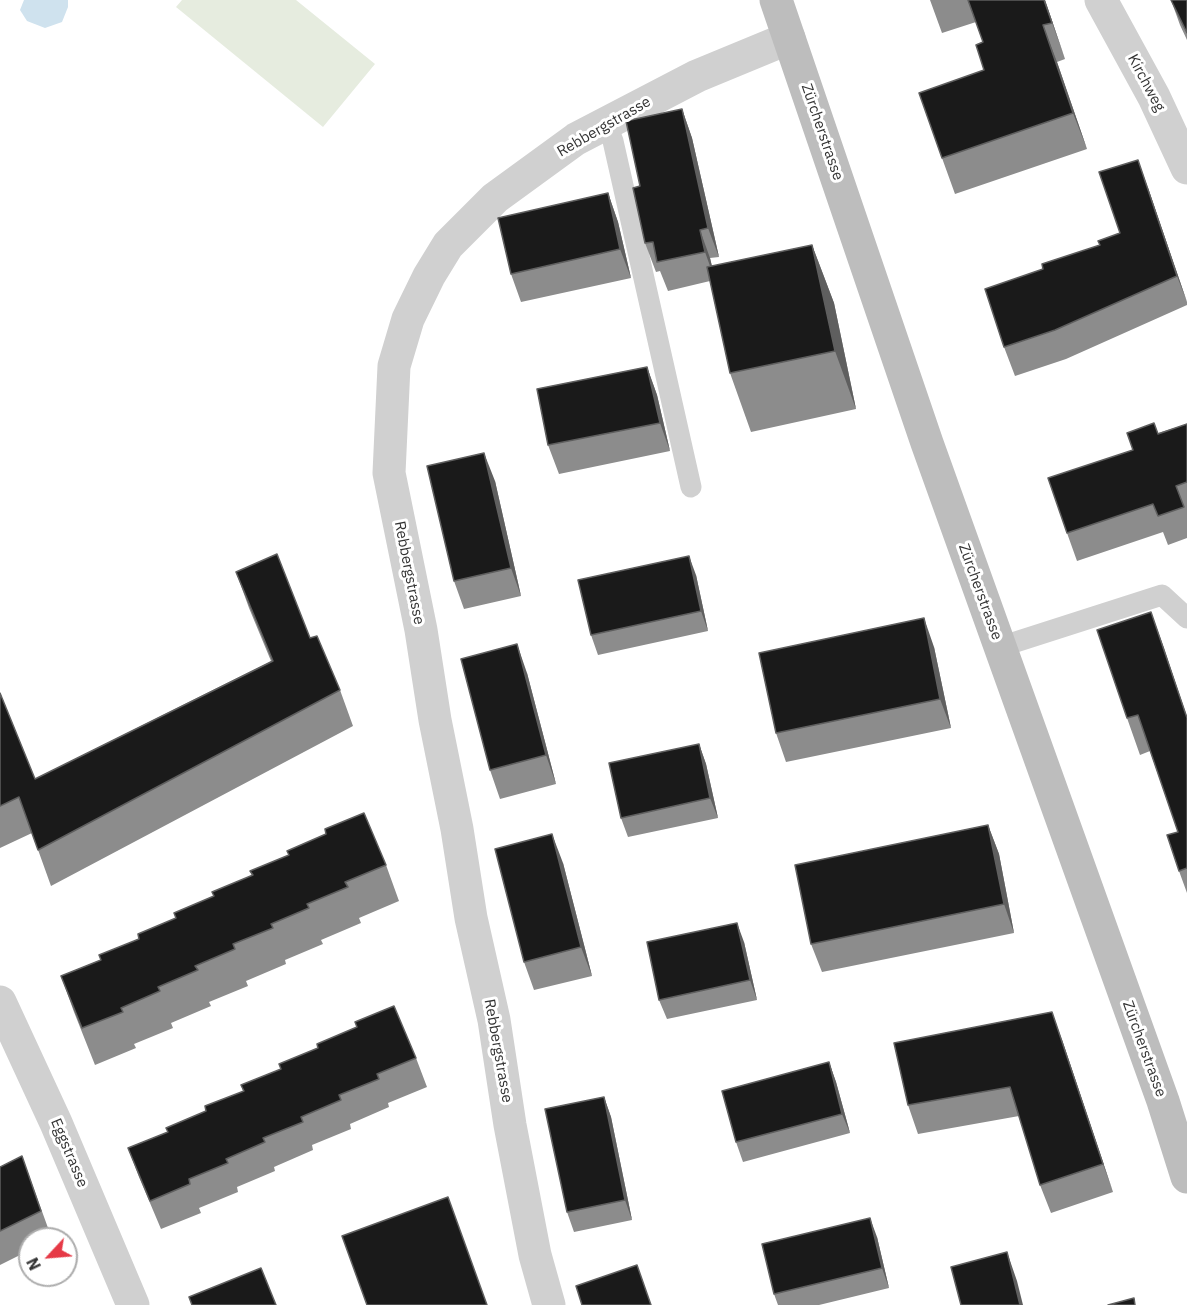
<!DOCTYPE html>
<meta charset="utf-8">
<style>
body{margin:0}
#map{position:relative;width:1187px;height:1305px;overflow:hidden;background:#fff;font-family:"IBM Plex Sans",sans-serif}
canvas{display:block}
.north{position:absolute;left:18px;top:1227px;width:60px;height:60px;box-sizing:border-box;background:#fff;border:2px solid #adadad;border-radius:50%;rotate:244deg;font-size:16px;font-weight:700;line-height:24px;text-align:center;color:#333}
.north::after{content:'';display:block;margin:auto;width:21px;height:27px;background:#e63946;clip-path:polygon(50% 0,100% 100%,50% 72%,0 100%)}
</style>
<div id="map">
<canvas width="1187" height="1305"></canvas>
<div class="north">N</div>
</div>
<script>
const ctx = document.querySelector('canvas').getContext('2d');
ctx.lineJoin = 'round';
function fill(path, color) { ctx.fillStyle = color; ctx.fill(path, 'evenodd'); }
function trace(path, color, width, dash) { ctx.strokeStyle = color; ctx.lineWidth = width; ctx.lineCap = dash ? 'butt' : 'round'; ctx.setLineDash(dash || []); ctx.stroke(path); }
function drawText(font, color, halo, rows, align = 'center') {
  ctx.font = font + ' "IBM Plex Sans",sans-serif'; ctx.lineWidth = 6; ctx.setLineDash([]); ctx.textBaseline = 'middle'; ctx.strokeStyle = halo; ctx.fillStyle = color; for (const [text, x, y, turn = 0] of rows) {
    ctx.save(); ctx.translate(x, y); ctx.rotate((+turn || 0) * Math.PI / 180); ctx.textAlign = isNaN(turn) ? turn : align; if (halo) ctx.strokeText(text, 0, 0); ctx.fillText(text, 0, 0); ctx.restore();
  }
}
fill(new Path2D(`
 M182 0H296L375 64 323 127 176 7Z`), '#e6ecdf');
fill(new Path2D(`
 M24 0H68V7L62 22 45 28 27 21 20 10Z`), '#cfe2ee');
trace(new Path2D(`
 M606 123 613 141 691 487
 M1000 647 1162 595 1187 618`), '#d0d0d0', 21);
trace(new Path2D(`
 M1101 0 1154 97 1187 168
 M0 1002 56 1123 133 1305
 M549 1305 535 1255 510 1125 494 1020 471 918 457 829 435 720 421 630 389 473 394 366 408 319 429 276 448 245 495 198 576 139 697 76 789 38`), '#d0d0d0', 33);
trace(new Path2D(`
 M776 0 927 443 1163 1101 1187 1177`), '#bdbdbd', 33);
fill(new Path2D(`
 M930 0H1045L1065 59 1057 62 1087 149 955 194 942 158 984 70 983 42 976 22 942 33Z
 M1171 0H1187V40L1180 25Z
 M682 109 692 138 719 257 710 258 712 266 812 245 834 303 856 409 751 432 730 373 710 281 668 291 660 271 656 272 645 243 640 186Z
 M1148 188 1187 302V305L1066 359 1015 376 1004 347 1043 269 1100 245 1120 233Z
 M608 193 618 222 631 278 521 302 511 274Z
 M647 367 657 395 670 451 559 474 548 445Z
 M1187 424V538L1168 545 1163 532 1077 561 1067 533 1133 450 1158 433Z
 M495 481 521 596 464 609 454 581Z
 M236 572 310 638 340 690 353 726 51 886 32 833 0 848V693L35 779 271 661 249 608Z
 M696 575 708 631 598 655 591 635Z
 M1151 612 1187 716V893L1179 871 1178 832 1150 751 1140 755 1127 718Z
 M934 647 951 728 786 762 776 733Z
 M527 673 556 784 500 799 490 770Z
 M699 744 706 764 718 818 628 837 621 818Z
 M988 825 999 854 1014 933 822 972 811 944Z
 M563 863 592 976 534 990 524 962Z
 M386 865 399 901 359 918 361 923 321 940 323 944 285 960 286 964 246 981 248 986 209 1002 211 1006 171 1023 173 1028 134 1044 136 1048 95 1065 74 1012 61 976 100 960 176 918 214 896 252 876 250 871Z
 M744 942 757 1000 667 1019 659 1000Z
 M1062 1040 1113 1192 1051 1213 1040 1185 1019 1116 918 1134 908 1105Z
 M416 1058 427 1087 388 1103 389 1107 350 1124 351 1129 312 1145 313 1150 274 1167 275 1171 237 1187 238 1192 199 1208 201 1213 161 1229 139 1177 128 1148 168 1132 243 1091 241 1085 281 1069 279 1064Z
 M829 1062 836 1082 850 1133 743 1162 736 1142Z
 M604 1097 611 1117 632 1220 574 1232 567 1212Z
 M22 1156 52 1239H30V1250L0 1265V1167Z
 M877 1237 889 1288 819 1305H778L774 1294Z`), '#8c8c8c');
fill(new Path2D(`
 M1044 0H1045L1065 59Z
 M1043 25 1057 62 1087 149 1073 113Z
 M682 109 692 138 719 257 708 228Z
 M1138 160 1148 188 1187 302 1177 276Z
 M608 193 618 222 631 278 620 249Z
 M700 230 710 258 715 280 705 252Z
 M812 245 834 303 856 409 835 351Z
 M647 367 657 395 670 451 660 423Z
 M484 453 495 481 521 596 511 568Z
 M689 556 696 575 708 631 701 611Z
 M1151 612 1164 648 1187 718Z
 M924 618 934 647 951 728 940 699Z
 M517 644 527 673 556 784 546 755Z
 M699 744 706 764 718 818 710 798Z
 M988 825 999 854 1014 933 1004 904Z
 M552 834 563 863 592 976 581 947Z
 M737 923 744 942 757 1000 750 980Z
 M1052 1012 1062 1040 1113 1192 1103 1164Z
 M829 1062 836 1082 850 1133 842 1114Z
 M604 1097 611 1117 632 1220 625 1200Z
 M870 1218 877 1237 889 1288 882 1268Z
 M1007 1252 1017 1281 1023 1305H1020Z`), '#5f5f5f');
const building = new Path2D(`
 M968 0H1044L1052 23 1043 25 1073 113 942 158 919 93 984 70 976 45 983 42Z
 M1171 0H1187V33Z
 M682 109 708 228 700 230 705 252 657 262 653 242 645 243 633 188 640 186 626 121Z
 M1138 160 1177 276 1055 330 1004 347 985 289 1043 269 1042 264 1100 245 1098 241 1120 233 1099 172Z
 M608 193 620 249 511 274 498 218Z
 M812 245 835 351 730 373 707 267Z
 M647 367 660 423 548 445 537 389Z
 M1154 423 1158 434 1187 424V482L1176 486 1184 507 1158 516 1153 504 1067 533 1048 478 1133 450 1127 433Z
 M484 453 511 568 454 581 427 466Z
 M277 554 310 638 317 636 340 690 38 850 19 797 0 806V693L35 779 273 661 236 572Z
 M689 556 701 611 591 635 578 580Z
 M1151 612 1187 718V868L1179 871 1167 835 1178 832 1138 715 1127 718 1097 630Z
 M924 618 940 699 776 733 759 653Z
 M517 644 546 755 490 770 461 659Z
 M699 744 710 798 621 818 609 763Z
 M364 813 386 865 345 882 348 887 307 904 309 908 271 924 273 928 233 944 235 949 195 966 198 970 158 987 160 991 121 1008 123 1012 82 1028 61 976 101 960 99 955 139 939 138 934 176 918 174 913 214 896 212 892 253 875 250 871 289 855 287 851 326 834 325 829Z
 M988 825 1004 904 811 944 795 865Z
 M552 834 581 947 524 962 495 849Z
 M737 923 750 980 659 1000 647 942Z
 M394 1006 416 1058 377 1074 379 1079 339 1095 341 1100 301 1117 303 1122 263 1138 265 1142 226 1159 228 1163 189 1179 190 1184 150 1201 128 1148 168 1132 166 1128 206 1111 205 1106 244 1091 241 1085 281 1069 279 1064 318 1048 317 1044 357 1027 355 1022Z
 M1052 1012 1103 1164 1040 1185 1010 1087 908 1105 894 1043Z
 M829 1062 842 1114 736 1142 722 1091Z
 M604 1097 625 1200 567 1212 545 1109Z
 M22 1156 41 1211 0 1231V1167Z
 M448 1197 487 1305H367L342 1236Z
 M870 1218 882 1268 774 1294 762 1244Z
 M1007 1252 1020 1305H961L951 1267Z
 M637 1265 651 1305H582L576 1286Z
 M261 1268 276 1305H192L189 1297Z
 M1134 1298 1135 1305H1108Z`);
fill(building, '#1a1a1a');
trace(building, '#5f5f5f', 1.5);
drawText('15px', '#333', '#fff', [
 ["Kirchweg",1146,83,62],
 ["Rebbergstrasse",604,127,-30],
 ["Zürcherstrasse",822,132,71],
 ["Rebbergstrasse",409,573,79],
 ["Zürcherstrasse",980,592,70],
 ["Zürcherstrasse",1144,1049,70],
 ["Rebbergstrasse",498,1051,80],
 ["Eggstrasse",69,1153,67]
]);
</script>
